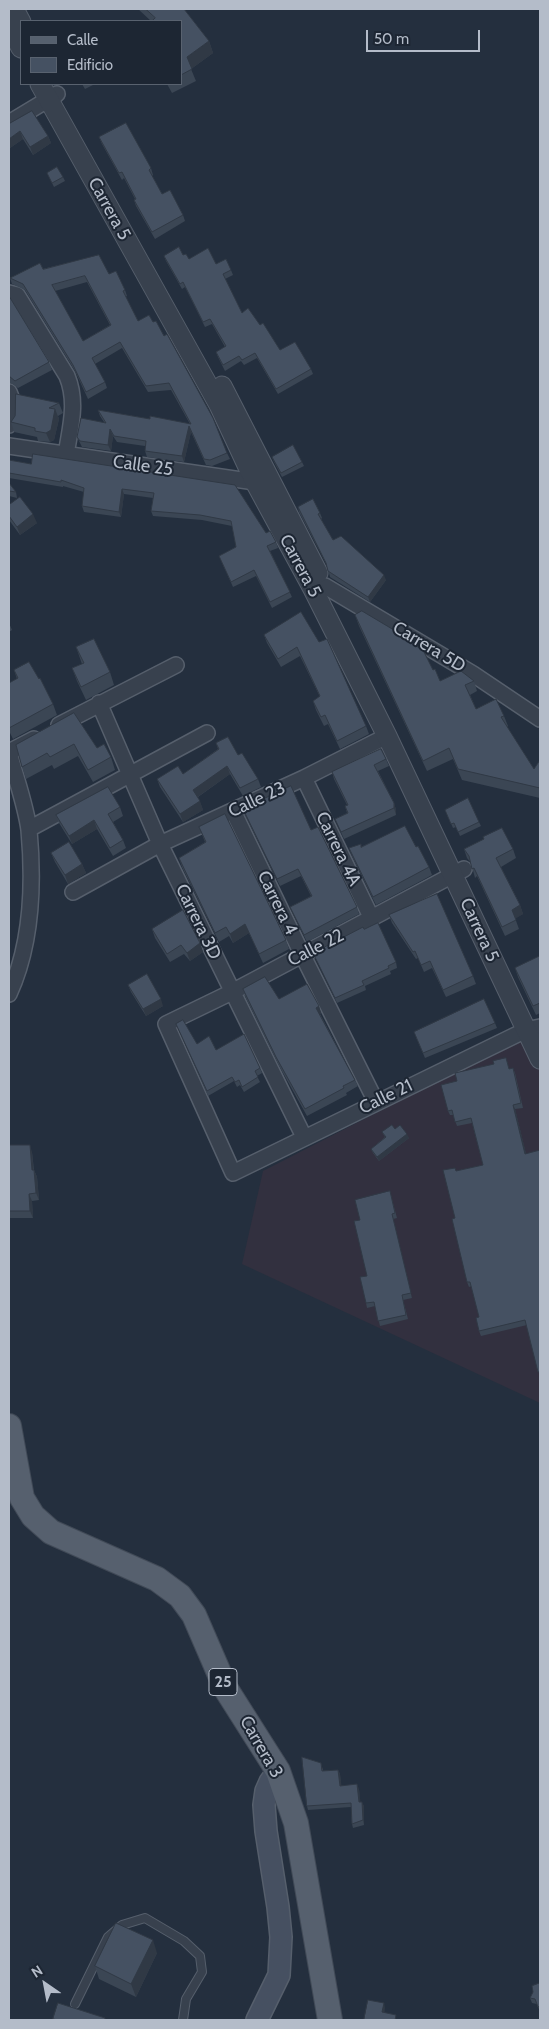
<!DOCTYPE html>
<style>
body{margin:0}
#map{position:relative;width:549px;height:2029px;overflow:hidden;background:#242f3e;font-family:Cabin,sans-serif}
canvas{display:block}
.frame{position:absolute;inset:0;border:10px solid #b4bcc9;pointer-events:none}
.legend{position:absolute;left:20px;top:20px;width:162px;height:65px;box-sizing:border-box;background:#1d2633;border:1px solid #59626f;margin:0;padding:6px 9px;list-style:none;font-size:15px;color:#b4bcc9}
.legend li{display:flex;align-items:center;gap:10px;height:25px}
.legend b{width:25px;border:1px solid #59626f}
.north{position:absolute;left:20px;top:1959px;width:50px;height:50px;-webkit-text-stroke:4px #1d2633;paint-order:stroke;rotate:327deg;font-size:14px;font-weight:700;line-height:20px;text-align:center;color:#b4bcc9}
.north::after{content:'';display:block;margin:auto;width:18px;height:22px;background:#b4bcc9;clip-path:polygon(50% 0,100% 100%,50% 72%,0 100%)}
.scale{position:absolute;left:366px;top:30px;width:114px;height:22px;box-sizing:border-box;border:2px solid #b4bcc9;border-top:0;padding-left:6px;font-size:15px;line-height:18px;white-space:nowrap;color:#b4bcc9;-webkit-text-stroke:4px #1d2633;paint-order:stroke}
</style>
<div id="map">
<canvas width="549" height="2029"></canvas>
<div class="frame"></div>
<ul class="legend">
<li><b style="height:6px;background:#56606e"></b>Calle</li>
<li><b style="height:14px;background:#455162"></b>Edificio</li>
</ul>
<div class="north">N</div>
<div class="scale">50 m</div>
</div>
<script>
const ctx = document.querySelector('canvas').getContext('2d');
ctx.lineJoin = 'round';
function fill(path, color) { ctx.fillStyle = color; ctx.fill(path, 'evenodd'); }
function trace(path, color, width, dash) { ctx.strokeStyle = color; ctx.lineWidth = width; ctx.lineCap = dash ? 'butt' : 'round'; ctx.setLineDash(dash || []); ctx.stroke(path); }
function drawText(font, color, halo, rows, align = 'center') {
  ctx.font = font + ' Cabin,sans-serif'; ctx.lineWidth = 4; ctx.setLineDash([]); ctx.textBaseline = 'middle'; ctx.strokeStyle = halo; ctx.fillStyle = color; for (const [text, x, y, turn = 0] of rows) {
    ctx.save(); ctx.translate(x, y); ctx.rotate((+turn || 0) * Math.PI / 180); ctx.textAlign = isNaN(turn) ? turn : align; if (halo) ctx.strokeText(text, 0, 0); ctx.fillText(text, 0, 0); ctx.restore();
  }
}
fill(new Path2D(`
 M524 1037 540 1071V1403L242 1264 263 1171Z`), '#32303f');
const service = new Path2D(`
 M75 2004 108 1937 122 1925 145 1918 184 1941 200 1956 202 1972 186 1999 183 2020`);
const minor = new Path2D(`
 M9 123 57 94
 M9 293 17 295 67 376C78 403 70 428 66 455
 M9 392 11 397 9 425
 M9 446 255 482 264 485
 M313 589 325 586 473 674 540 719
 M99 703 160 844 304 1137
 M59 725 176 665
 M304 778 372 919
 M233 811 302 954 376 1102
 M29 829 207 733
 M464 869 232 992 166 1024 233 1173 526 1030 540 1027
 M73 892 160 844 304 778 387 736
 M9 994C32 944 34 885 29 830 26 806 15 776 9 752L34 739`);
const tertiary = new Path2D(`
 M14 9 21 22
 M9 25 21 48
 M40 84 219 405 255 482 313 589 387 736 540 1059
 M222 386 318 573`);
const secondary = new Path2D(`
 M257 2020 279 1975 281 1937 278 1907 266 1831 264 1805 266 1791 270 1782 278 1771`);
const primary = new Path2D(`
 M9 1426 22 1498 33 1516 51 1532 157 1579 180 1596 194 1615 226 1689 278 1771 296 1823 330 2020`);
trace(service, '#565f6c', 10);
trace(minor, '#565f6c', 18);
trace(tertiary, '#565f6c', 21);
trace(secondary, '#565f6c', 24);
trace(primary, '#414a57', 26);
trace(service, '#38414e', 8);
trace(minor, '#38414e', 15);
trace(tertiary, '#38414e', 19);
trace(secondary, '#465061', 21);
trace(primary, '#56606e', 24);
fill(new Path2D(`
 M138 9H184L209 41 213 53 191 69 196 81 172 93 167 84H181V21H151Z
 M82 84H95L85 89Z
 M9 124 48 136 51 143 33 155 23 139 10 148 9 146Z
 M99 137 151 168 153 175 152 176 162 194 183 215 185 221 155 239 136 206 134 200 135 199 124 178 122 180 102 144Z
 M47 173 63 177 65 181 54 187Z
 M183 255 189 259 216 264 231 270 233 275 225 279 242 313 260 325 280 350 311 369 313 374 278 394 257 358 244 365 241 361 225 371 218 357 216 352 225 347 212 324 205 327 185 287 182 289 166 261 164 256Z
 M43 269 109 274 125 290 127 296 125 297 138 321 227 453 230 459 212 466 206 465 191 432 184 462 147 457 145 451V446L117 442 113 436 111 451 82 447 77 437 104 422 100 416 98 410 150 419 190 424 171 390 148 392 122 348 95 364 105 382 107 388 88 399 75 371 25 290 12 284 10 278ZM87 282 110 325 83 341 55 291Z
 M9 296 49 362 52 370 18 388 11 383H9Z
 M59 403 63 413 58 416 59 419 54 440 50 442 38 441 37 437 14 432 11 422Z
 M272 457 302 462 304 466 282 477 274 462Z
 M9 460 31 464 235 485 266 533 276 542 278 548 270 551 292 597 272 608 256 576 233 587 219 556 236 547 232 526 202 520 153 516 151 511 153 498 124 494 121 517 84 512 82 506 84 492 63 486V487L9 478Z
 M9 483 16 492 17 498 9 496Z
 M9 505 37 523 20 535 9 520Z
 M298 507 320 513 322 518 321 519 333 540 386 580 370 602 330 577 327 565 299 512Z
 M301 612 366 726 369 734 340 749 328 724 324 726 316 710 313 701 320 697 300 656 281 667 267 643 264 635Z
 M355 615 433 670 440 681H474L477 691 470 695 476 709 504 716 508 726 507 727 534 769 540 760V798L462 780 453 759 427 771 359 626Z
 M9 623 12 630 9 632Z
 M76 647 110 672 114 685 86 700 77 681 72 668 82 664Z
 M14 670 53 704 57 715 13 739 9 731V683L17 679Z
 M74 713 97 748 111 757 115 770 93 782 78 756 54 769 52 765 26 779 22 767Z
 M216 743 238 755 258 779 261 787 243 796 230 774 198 797 203 810 183 822 160 787 157 779 183 774 218 749Z
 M386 759 389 766 378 771 394 803 396 810V815L344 839 335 819 347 813 345 806 347 805 334 779 332 772Z
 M120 807 123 816 113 822 123 840 126 848 113 856 97 829 72 844 59 823 56 815Z
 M243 809 311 830 357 907 359 914 307 942 290 907 311 896 301 876 280 886 246 817Z
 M445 810 479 822 481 826 460 836 456 827 453 828Z
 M199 827 286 940 289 949 263 963 249 933 233 943 229 936 219 942 182 867 179 858 205 842Z
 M362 847H416L429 867 432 875 376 905 352 856 349 848Z
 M464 849H513L516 858 501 867 520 905 523 914 515 918 519 929 505 936 477 876 475 878 471 863 467 858Z
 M51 853 82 864 86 873 68 884 55 862Z
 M389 915 473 976 476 984 446 997 432 968 424 972 418 958 416 959 392 923Z
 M152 929 200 943 203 952 190 961 184 954 170 962 155 938Z
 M364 929 396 962 397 968 390 971 391 974 365 986 366 990 337 1003 313 953Z
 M540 956V1013L536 1015 518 977 515 968Z
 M128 985 163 1006 146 1016 131 992Z
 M243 989 279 999 319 1006 321 1013 320 1014 355 1080 358 1086 346 1093 347 1095 307 1116 278 1064 245 996Z
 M495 1023 497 1028 425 1058 416 1037Z
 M176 1024 197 1044 216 1050 260 1068 262 1073 257 1076 260 1082 244 1092 240 1085 237 1087 234 1081 208 1096Z
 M506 1058 509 1069 513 1068 515 1073 523 1108 515 1109 526 1154 540 1150V1377L527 1325 481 1336 479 1331V1317L472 1286 469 1287 467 1282 455 1218 456 1171 483 1165 472 1123 457 1126 453 1115H450L448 1111 457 1081Z
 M395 1129 409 1138 379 1161 373 1153 371 1149 385 1137 382 1132Z
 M9 1145 32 1152 34 1170 37 1177 39 1200 32 1201 33 1218H9Z
 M391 1196 397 1218 393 1219 412 1298 403 1300 408 1319 380 1326 375 1306 367 1308 366 1303 367 1276 360 1220Z
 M323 1767V1771L338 1770 340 1774 341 1786 359 1789 360 1802 364 1806V1825L353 1828 352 1824 351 1807 308 1810 307 1806Z
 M157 1953 136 1997 99 1979 95 1966Z
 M540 1983V2012L537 2004 532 2003 530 1998Z`), '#3b4654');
fill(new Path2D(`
 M209 41 213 53 191 69 187 57Z
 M20 131 23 139 10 148 9 144V139Z
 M48 136 51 143 33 155 30 147Z
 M55 409 59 419 54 440 50 442 46 433Z
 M189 426 191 432 184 462 182 456Z
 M110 429 113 436 111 451 108 445Z
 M122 489 124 494 121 517 119 512Z
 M33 514 37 523 20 535 17 527Z
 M384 575 386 580 370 602 368 597Z
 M227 766 230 774 196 798 193 790Z
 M200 801 203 810 183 822 180 814Z
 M394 803 396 810V815L394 808Z
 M94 820 97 829 72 844 69 836Z
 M82 864 86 873 68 884 65 875Z
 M520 905 523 914 515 919 512 910Z
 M245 924 249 933 233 943 230 934Z
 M200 943 203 952 190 961 187 953Z
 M161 999 163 1006 146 1016 143 1009Z
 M319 1006 321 1013 319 1015 316 1008Z
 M513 1105 515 1109 527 1158 525 1154Z
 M407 1134 409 1138 379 1161 377 1157Z
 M30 1145 32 1152 34 1177 32 1170Z
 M34 1170 37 1177 39 1200 36 1193Z
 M29 1194 32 1201 33 1218 30 1211Z
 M392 1214 393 1219 412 1298 411 1293Z
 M338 1770 340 1774 342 1790 340 1786Z
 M357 1784 359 1789 361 1807 359 1802Z
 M362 1802 364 1806V1825L363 1820Z
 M153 1940 157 1953 136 1997 131 1984Z
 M384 2003 385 2008 384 2017 382 2012Z`), '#303945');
const building = new Path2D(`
 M146 9H184L209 41 187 57 192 69 181 75V21H152L155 18Z
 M32 111 48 136 30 147 20 131 9 139V124Z
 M126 123 151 168 149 170 162 194 170 190 183 215 152 232 134 200 136 199 122 172 119 173 99 137Z
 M57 167 63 177 52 183 47 173Z
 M179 247 183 255 186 254 189 259 208 248 216 264 226 259 231 270 223 274 242 313 248 308 260 325 263 323 280 350 295 342 311 369 276 389 255 353 242 360 239 356 223 365 216 352 226 346 210 319 203 322 183 282 180 284 164 256Z
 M99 255 109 274 116 271 125 290 123 291 138 321 149 315 153 322 156 321 164 336 167 334 213 418 227 453 210 460 204 459 189 426 182 456 145 451 146 441 114 436 110 429 108 445 80 441 77 437 81 418 106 423 98 410 150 419V416L191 424 169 383 146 386 120 342 92 358 105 382 86 392 73 365 23 284 10 278 40 263 43 269ZM85 276 111 325 83 341 52 285Z
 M9 296 49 362 15 381 9 376Z
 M16 394 59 403 49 408 55 409 51 430 46 433 35 431V428L11 422 15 416Z
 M293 445 302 462 281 473 272 457Z
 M33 454 235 485 266 533 270 531 276 542 267 546 290 592 270 602 254 570 231 582 219 556 236 547 231 521 200 515 151 511 154 493 122 489 119 512 82 506 84 488 61 480V482L9 473V460L31 464Z
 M9 483 16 492 9 491Z
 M20 497 33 514 17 527 9 516V505Z
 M313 499 320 513 318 514 333 540 341 536 384 575 368 597 328 571 326 563 298 507Z
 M362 611 404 636 424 652 433 670 435 669 440 681 461 671 474 681 465 685 476 709 496 699 504 716 501 717 534 769 540 760V788L458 769 449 748 423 761 355 615Z
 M301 612 319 642 327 639 366 726 337 741 325 715 321 717 313 701 320 696 297 647 278 659 264 635Z
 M94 639 110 672 81 687 72 668 84 663 76 647Z
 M29 662 39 679 40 678 53 704 9 728V683L18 678 14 670Z
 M74 713 97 748 104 744 111 757 88 770 74 744 50 757 47 753 22 767 16 745Z
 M228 737 238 755 242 753 258 779 240 788 227 766 193 790 200 801 180 814 157 779 178 766 183 774 219 749 216 743Z
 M381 749 386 759 374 765 394 803V808L341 832 335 819 348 813 345 806 348 805 332 772Z
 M291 786 311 830 318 827 357 907 304 935 290 907 312 896 298 869 277 879 243 809Z
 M108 787 120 807 108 814 123 840 110 848 94 820 69 836 56 815Z
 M468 798 479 822 458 832 454 823 451 824 445 810Z
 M225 814 286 940 259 954 245 924 230 934 226 927 215 933 179 858 206 842 199 827Z
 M405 826 416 847 418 846 429 867 373 897 349 848 361 844V847Z
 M502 828 513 849 496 858 520 905 512 910 516 920 502 927 474 868 472 869 469 856 464 849 484 839 483 837Z
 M69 842 82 864 65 875 51 853Z
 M437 894 473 976 443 990 430 961 421 965 415 951 413 952 389 915Z
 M183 910 200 943 187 953 181 945 167 954 152 929Z
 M378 923 396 962 388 966 389 968 362 981 364 985 335 998 313 953 363 927 364 929Z
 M540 956V1003L533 1006 515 968Z
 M147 974 161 999 143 1009 128 985Z
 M265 977 279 999 307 984 319 1006 316 1008 355 1080 343 1086 344 1088 305 1109 276 1057 243 989Z
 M484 999 495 1023 423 1053 414 1032Z
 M183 1020 197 1044 209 1036 216 1050 244 1034 260 1068 255 1071 258 1077 242 1087 239 1080 235 1082 232 1077 207 1091 176 1024Z
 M506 1058 509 1069 513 1068 521 1103 513 1105 525 1154 540 1150V1372H538L525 1320 479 1331 476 1318 479 1317 470 1282H467L452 1219 455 1218 443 1170 455 1168 456 1171 483 1165 471 1118 455 1122 452 1110 448 1111 441 1085 457 1081 455 1073 494 1064 493 1061Z
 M392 1125 395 1129 400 1125 407 1134 377 1157 371 1149 386 1137 382 1132Z
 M9 1145H30L32 1170H34L36 1193 29 1194 30 1211H9Z
 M390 1191 395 1213 392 1214 411 1293 402 1295 406 1315 378 1321 374 1302 366 1303 360 1277 367 1276 354 1221 360 1220 355 1200Z
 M302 1757 321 1763 322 1771 338 1770 340 1786 357 1784 359 1802H362L363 1820 352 1824 351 1803 307 1806Z
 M116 1923 153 1940 131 1984 95 1966Z
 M540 1983V2006L538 2007 535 1999 530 1998 533 1992 532 1986Z
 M368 2000 384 2003 382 2012 396 2015 395 2020H364Z
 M58 2003 105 2018V2020H58L53 2019Z`);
fill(building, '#455162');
trace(building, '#303945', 1);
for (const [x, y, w] of [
 [223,1682,28]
]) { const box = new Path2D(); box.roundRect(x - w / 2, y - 13.5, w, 27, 4); ctx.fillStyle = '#1d2633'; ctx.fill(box); trace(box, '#b4bcc9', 1); }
drawText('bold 16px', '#b4bcc9', null, [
 ["25",223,1682]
]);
drawText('18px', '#b4bcc9', '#1d2633', [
 ["Carrera 5",109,209,61],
 ["Calle 25",143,466,8],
 ["Carrera 5",300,566,62],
 ["Carrera 5D",429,647,31],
 ["Calle 23",257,800,-25],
 ["Carrera 4A",338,849,64],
 ["Carrera 4",277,903,64],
 ["Carrera 3D",198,922,64],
 ["Carrera 5",479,930,65],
 ["Calle 22",316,948,-27],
 ["Calle 21",386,1097,-26],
 ["Carrera 3",261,1747,60]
]);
</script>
